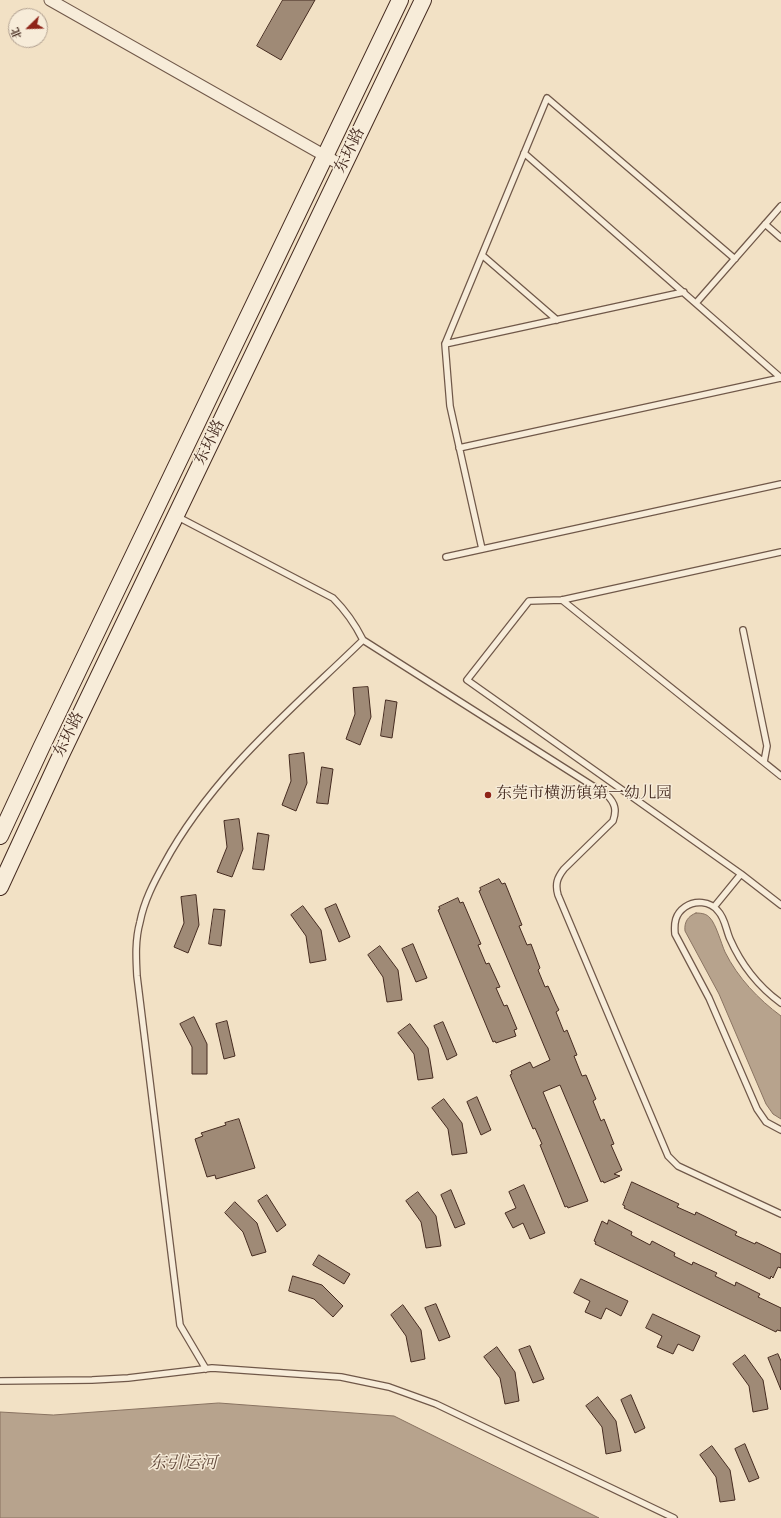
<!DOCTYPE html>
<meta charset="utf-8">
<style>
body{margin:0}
#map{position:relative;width:781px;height:1518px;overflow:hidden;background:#f2e1c5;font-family:Vollkorn,"Noto Serif SC",serif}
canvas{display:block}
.north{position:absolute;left:8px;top:8px;width:40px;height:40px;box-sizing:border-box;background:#f7ecd9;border:1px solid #b09f8f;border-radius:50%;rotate:247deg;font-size:11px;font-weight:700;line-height:16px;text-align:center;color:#452b20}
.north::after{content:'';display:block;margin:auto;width:14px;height:18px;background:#8f2418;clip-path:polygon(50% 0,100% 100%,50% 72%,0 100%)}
</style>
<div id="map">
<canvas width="781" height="1518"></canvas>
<div class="north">北</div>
</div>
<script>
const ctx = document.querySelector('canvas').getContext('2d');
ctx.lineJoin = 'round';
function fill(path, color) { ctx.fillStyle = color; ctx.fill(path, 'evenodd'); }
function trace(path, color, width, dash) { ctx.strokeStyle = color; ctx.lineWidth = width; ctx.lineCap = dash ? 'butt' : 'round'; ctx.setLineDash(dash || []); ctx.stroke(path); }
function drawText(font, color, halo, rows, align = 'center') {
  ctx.font = font + ' Vollkorn,"Noto Serif SC",serif'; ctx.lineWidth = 3; ctx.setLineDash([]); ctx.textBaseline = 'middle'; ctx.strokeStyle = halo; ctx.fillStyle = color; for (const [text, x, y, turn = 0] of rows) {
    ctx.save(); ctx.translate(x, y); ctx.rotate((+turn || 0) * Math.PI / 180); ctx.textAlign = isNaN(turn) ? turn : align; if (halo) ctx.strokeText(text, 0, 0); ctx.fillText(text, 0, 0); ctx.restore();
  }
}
const water = new Path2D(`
 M696 913C702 913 707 914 710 918 716 924 721 943 725 952 738 978 758 999 781 1016V1119L773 1114 766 1104 719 994 685 931C684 922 688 916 696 913Z
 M219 1403 394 1416 599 1518H0V1412L53 1415Z`);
fill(water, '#b7a38d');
trace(water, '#897361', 1);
const building = new Path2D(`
 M283 0H315L281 60 257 46Z
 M368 687 371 717 360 745 346 739 355 714 353 688Z
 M386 700 397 702 392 738 381 736Z
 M304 753 307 783 296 811 282 805 291 781 289 755Z
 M322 767 333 769 328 804 317 803Z
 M239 819 243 849 232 877 217 872 227 847 224 821Z
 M258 833 269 835 264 870 253 869Z
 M499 879 502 884 505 883 522 925 519 926 527 945 531 944 540 968 538 970 545 987 548 986 556 1004 559 1010 556 1012 564 1032 567 1030 577 1055 574 1056 582 1076 586 1075 596 1099 593 1101 601 1121 604 1119 614 1144 611 1145 622 1170 614 1174 620 1176 604 1183 603 1181 601 1182 560 1085 543 1092 588 1201 568 1208 567 1206 565 1207 540 1145 542 1144 535 1128 533 1129 510 1075 512 1074 511 1071 530 1062 533 1068 550 1060 479 891 481 890 480 888Z
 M196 895 199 925 188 953 174 947 184 923 181 897Z
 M458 898 460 903 463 902 481 944 478 945 486 964 489 963 500 987 496 988 504 1006 507 1005 517 1029 514 1030 516 1036 496 1043 495 1041 493 1042 438 910 440 909 439 907Z
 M336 904 350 937 339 942 325 909Z
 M303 906 321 930 326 960 310 963 306 936 291 915Z
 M214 909 225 910 221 946 209 944Z
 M413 944 427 978 416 982 402 949Z
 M380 946 398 970 402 1000 387 1002 383 977 368 955Z
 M194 1017 207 1044V1074H192V1047L180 1024Z
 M227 1021 235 1056 224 1059 216 1024Z
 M443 1022 457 1055 447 1060 434 1026Z
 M410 1024 428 1048 433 1078 418 1080 414 1054 398 1033Z
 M477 1097 491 1130 481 1135 467 1102Z
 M444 1099 462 1123 467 1153 452 1155 448 1129 432 1108Z
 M239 1119 255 1168 216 1179 215 1175 207 1177 195 1139 203 1136 201 1133 226 1125 225 1123Z
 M632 1182 679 1204 677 1207 695 1215 696 1212 737 1232 735 1235 755 1244 756 1242 781 1254V1268L778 1267 773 1278 771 1276 770 1279 624 1208 625 1206 623 1205Z
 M524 1185 545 1233 530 1239 523 1223 513 1228 505 1213 516 1208 509 1192Z
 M451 1190 465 1224 455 1228 441 1195Z
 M418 1192 436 1216 441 1246 426 1248 421 1222 406 1201Z
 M267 1195 286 1225 277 1232 258 1201Z
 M235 1202 257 1223 266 1252 252 1256 243 1232 225 1213Z
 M609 1220 632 1232 631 1235 650 1245 652 1241 675 1253 674 1256 692 1265 693 1262 717 1273 715 1276 735 1286 736 1282 760 1294 758 1297 781 1308V1331L777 1330 776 1332 595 1244 596 1242 594 1241 602 1221 607 1224Z
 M319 1255 350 1274 344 1284 313 1265Z
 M293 1276 322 1285 343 1306 333 1317 314 1299 289 1291Z
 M581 1279 628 1301 621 1316 606 1308 601 1319 585 1312 590 1301 574 1293Z
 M436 1304 450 1337 439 1341 425 1308Z
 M403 1305 421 1330 425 1359 411 1362 406 1336 391 1315Z
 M653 1314 700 1336 693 1351 678 1344 673 1354 657 1347 662 1336 646 1328Z
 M530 1346 544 1379 533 1383 519 1350Z
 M497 1347 515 1372 519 1401 505 1404 500 1378 484 1357Z
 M778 1354 781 1361V1390L768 1358Z
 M745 1355 763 1380 768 1409 753 1412 749 1386 733 1364Z
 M631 1395 645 1428 635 1433 621 1400Z
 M598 1397 616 1421 621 1451 606 1454 602 1427 586 1406Z
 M745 1444 759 1478 749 1482 735 1449Z
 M712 1446 730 1470 735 1500 720 1502 716 1477 700 1455Z`);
fill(building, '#9f8a76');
trace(building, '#452b20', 1);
const service = new Path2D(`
 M524 153 781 378
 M765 224 781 238
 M482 255 557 320
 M696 303 781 206
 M445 344 684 292
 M459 448 781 378
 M178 517 333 598C346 611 355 624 363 640L607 795C615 803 617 810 613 821L564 869C557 878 555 884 558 895L668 1156 678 1166 781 1214
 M482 549 450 406 445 344 547 98 735 259
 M781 552 562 600 529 601 467 680 741 874 781 905
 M446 557 781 484
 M562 600 781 776
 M743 630 767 746 764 762
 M714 907 741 874
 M781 1003C759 987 741 964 730 939 726 930 725 918 718 911 710 901 695 900 685 907 675 914 674 923 675 934L709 998 757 1109 766 1122 781 1130
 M206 1369 180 1325 137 976C136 958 135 940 140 922 144 901 154 882 164 864 212 775 291 710 363 640
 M0 1381 92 1380 128 1378 212 1368 341 1377 389 1387 436 1404 674 1518`);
const minor = new Path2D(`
 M50 0 343 166`);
const secondary = new Path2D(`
 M0 836 41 748 400 0
 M0 887 60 757 423 0`);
trace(service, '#705849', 8);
trace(minor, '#705849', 13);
trace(secondary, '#452b20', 18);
trace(service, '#f7ecd9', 5.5);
trace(minor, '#f7ecd9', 11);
trace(secondary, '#f7ecd9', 16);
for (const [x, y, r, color] of [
 [488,795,4,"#8f2418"]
]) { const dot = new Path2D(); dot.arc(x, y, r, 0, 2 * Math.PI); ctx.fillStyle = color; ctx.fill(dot); trace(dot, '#f7ecd9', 1.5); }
drawText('16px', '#452b20', '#f7ecd9', [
 ["东环路",351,151,-64],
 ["东环路",211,443,-64],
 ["东环路",70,735,-64]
]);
drawText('16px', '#452b20', '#f7ecd9', [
 ["东莞市横沥镇第一幼儿园",496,795]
], 'left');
drawText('italic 17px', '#62493b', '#f7ecd9', [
 ["东引运河",183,1465]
]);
</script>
